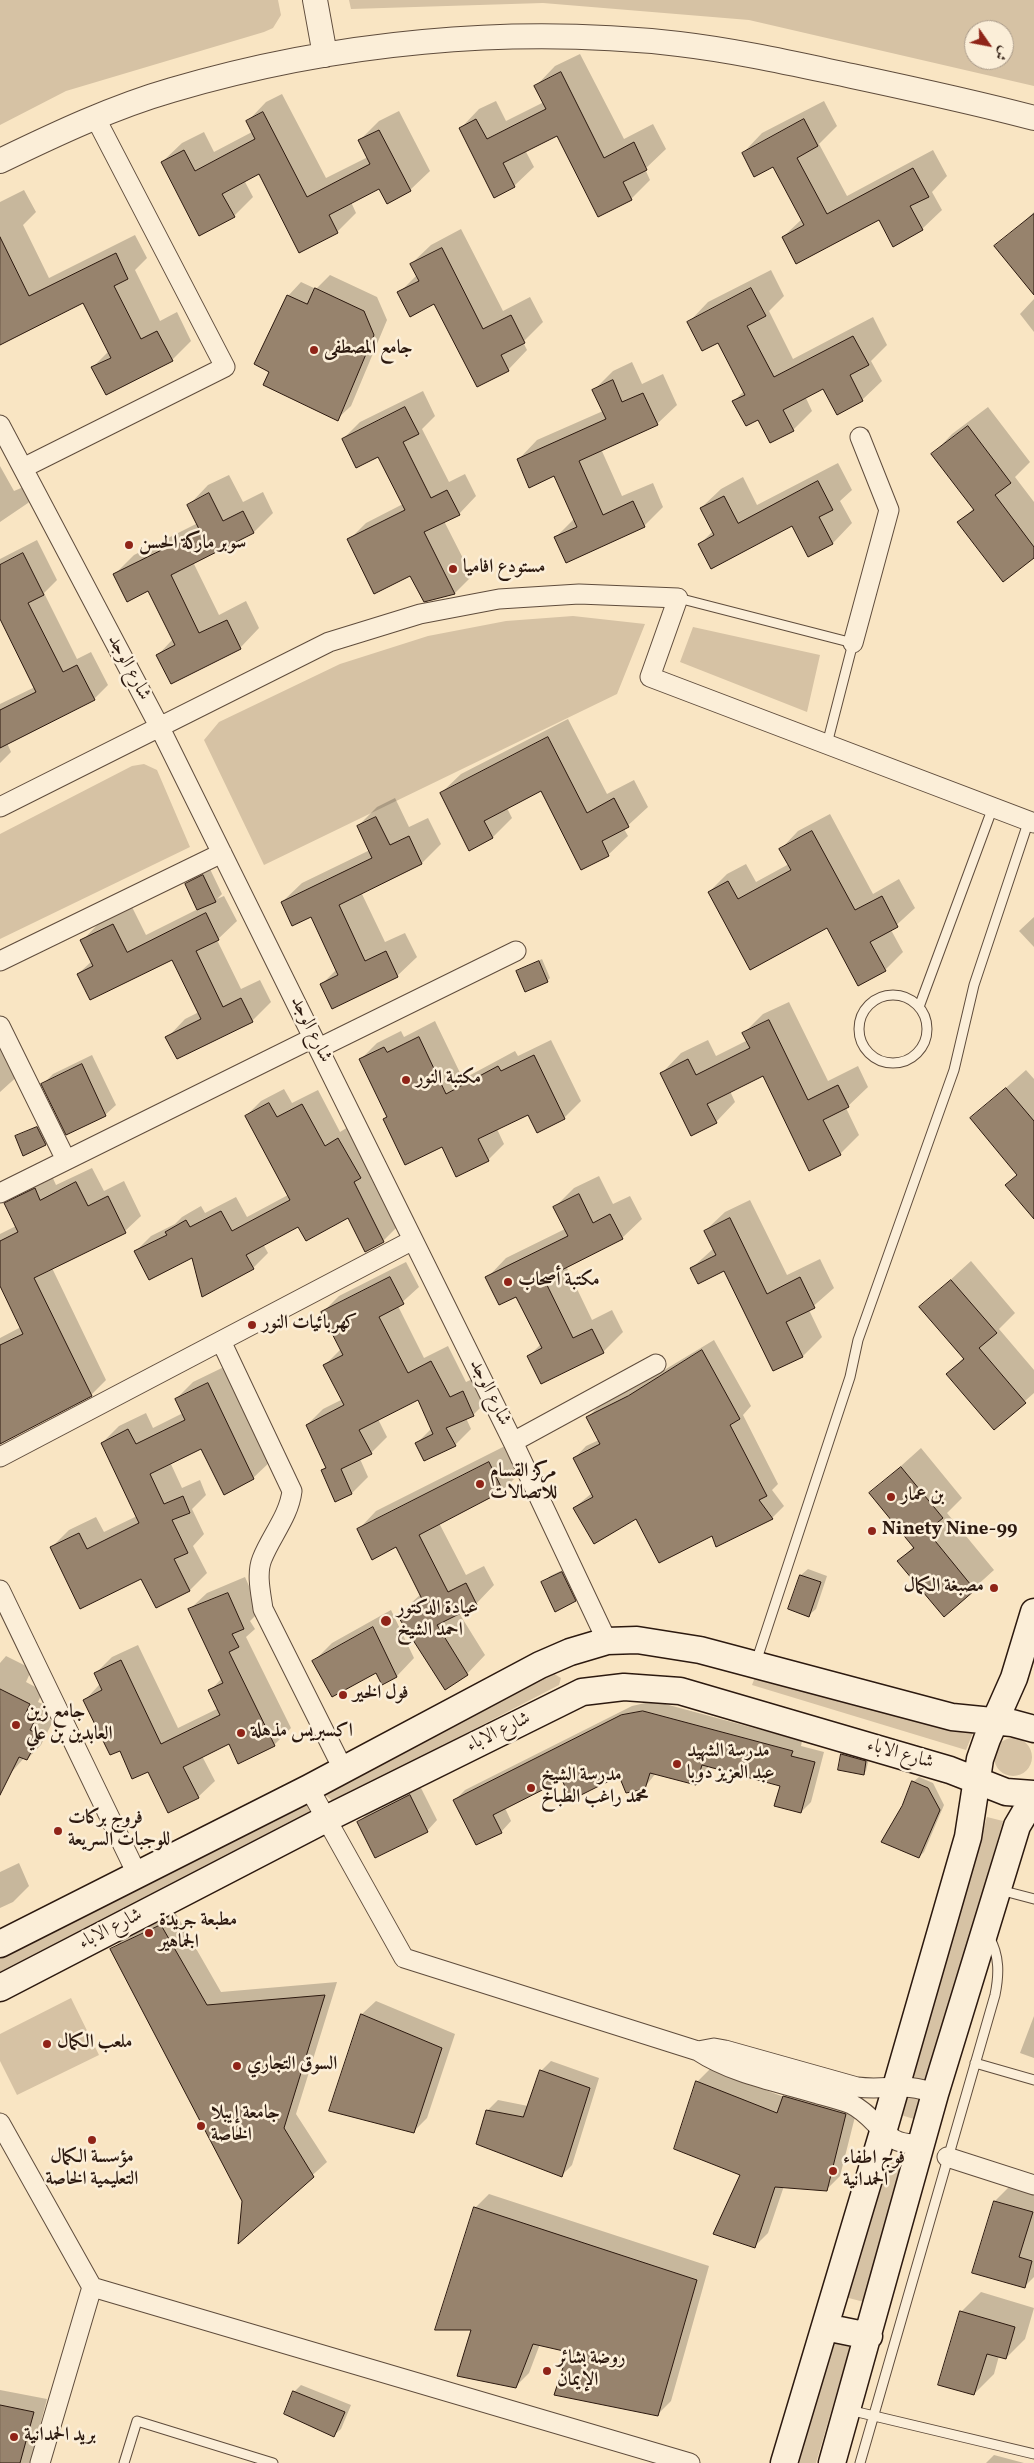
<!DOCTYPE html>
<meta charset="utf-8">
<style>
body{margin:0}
#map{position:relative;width:1034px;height:2463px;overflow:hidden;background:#f9e5c3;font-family:Vollkorn,Amiri,serif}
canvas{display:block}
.north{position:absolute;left:964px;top:20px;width:50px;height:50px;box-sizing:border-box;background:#fbeed8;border:1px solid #a89988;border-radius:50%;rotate:123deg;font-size:14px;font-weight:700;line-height:20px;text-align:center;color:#2c190f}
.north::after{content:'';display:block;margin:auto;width:18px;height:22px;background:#8f2418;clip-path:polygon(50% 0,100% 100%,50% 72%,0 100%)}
</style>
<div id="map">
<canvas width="1034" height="2463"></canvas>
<div class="north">ش</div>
</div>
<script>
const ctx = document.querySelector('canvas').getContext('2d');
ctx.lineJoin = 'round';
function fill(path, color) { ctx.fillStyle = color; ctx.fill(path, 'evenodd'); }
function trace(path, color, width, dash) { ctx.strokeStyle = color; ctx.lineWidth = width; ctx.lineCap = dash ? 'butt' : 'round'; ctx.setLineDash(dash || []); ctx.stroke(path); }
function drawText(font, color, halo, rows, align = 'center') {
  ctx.font = font + ' Vollkorn,Amiri,serif'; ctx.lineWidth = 5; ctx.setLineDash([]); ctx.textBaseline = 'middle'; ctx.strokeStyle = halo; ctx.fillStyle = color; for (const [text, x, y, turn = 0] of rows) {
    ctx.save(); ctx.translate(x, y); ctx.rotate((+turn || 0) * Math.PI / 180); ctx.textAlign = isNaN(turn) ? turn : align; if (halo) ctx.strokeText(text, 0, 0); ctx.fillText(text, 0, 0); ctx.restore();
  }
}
fill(new Path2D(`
 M0 0H278L281 15 273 28 264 32 66 91 0 125Z
 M349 0H1034V86L749 20 543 3 351 9ZM974 30H1004V60H974Z
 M573 616 645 624 617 694 264 865 204 740 219 722 340 664 428 636 506 621Z
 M693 627 820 655 807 712 680 662Z
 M144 764 157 770 190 847 0 939V834L132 766Z
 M551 1672 561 1678 559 1685 334 1802 324 1794Z
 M757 1672 974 1730 966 1750 752 1685Z
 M994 1757a19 19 0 1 1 38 0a19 19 0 1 1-38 0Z
 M304 1801 312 1806 306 1817 0 1973V1955Z
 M987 1817 1003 1821 917 2120 901 2115Z
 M71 1998 99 2055 17 2095 0 2061V2034Z
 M886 2158 905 2164 864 2302 845 2297Z
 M834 2343 850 2347 816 2463H798Z`), '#d6c2a4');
fill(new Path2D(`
 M580 54 624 139 653 124 666 149 645 169 650 180 631 199 557 134 525 150 534 167 514 186 460 129 479 109 496 101 506 121 544 102 536 86 555 66Z
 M282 94 326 178 368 157 359 141 379 121 399 111 430 171 410 190 380 187 351 202 356 213 337 232 259 173 244 180 253 197 234 216 162 162 182 143 204 132 214 152 252 132 247 122 266 102Z
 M824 101 837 126 819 144 847 196 933 150 947 176 932 192 942 210 922 229 879 218 783 237 802 219 774 165 743 153 762 133Z
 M24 190 36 212 23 225 49 278 135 235 147 258 135 270 160 321 177 312 191 341 172 360 93 367 109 351 84 301 0 340V202Z
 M1034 212V293L996 247Z
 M461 229 503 311 530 297 543 322 523 342 527 350 508 370 435 303 399 293 417 275 411 264 431 245Z
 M771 270 784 296 769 311 793 359 873 317 887 345 871 361 882 381 862 400 823 387 805 396 812 411 793 430 758 418 734 401 744 391 718 341 689 322 708 302Z
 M330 275 377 297 387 320 351 406 337 419 271 371 288 296 301 282 316 289Z
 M1034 299V332L1020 314Z
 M632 362 642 384 663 374 677 405 657 424 601 449 622 496 653 483 663 507 644 526 556 537 574 519 555 475 518 460 537 440 603 411 594 390 613 371Z
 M423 391 435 416 422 429 449 482 465 474 476 496 459 514 444 521 472 576 455 593 425 600 411 574 349 540 366 523 403 504 379 455 343 439 360 422Z
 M988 407 1030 462 1015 477 1034 502V557L959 522 974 508 933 454 952 434Z
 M838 463 852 490 840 501 852 523 833 543 809 555 793 525 700 544 713 531 701 508 721 489 743 477 757 505Z
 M0 466 14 491 40 480 43 487 28 503 0 522Z
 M229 475 243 502 263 492 273 513 254 532 193 562 219 615 246 601 259 628 240 648 158 655 173 639 149 589 115 574 134 555 198 523 189 505 208 485Z
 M37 540 57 580 44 593 77 659 91 652 108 685 94 699 7 743 11 752 0 763V704L35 687 0 616V559Z
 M568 719 607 794 634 780 648 807 624 829 628 836 608 855 542 790 507 808 512 818 493 837 441 793 461 774Z
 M395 798 409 827 428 818 441 844 422 863 361 892 385 942 405 933 417 957 397 976 322 984 337 969 311 915 282 902 302 883 370 850 358 826 377 807Z
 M830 814 873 894 899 879 915 908 891 930 903 952 885 970 828 926 709 892 727 874 746 864 756 882 789 864 781 849 798 831Z
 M210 869 222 894 217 899 224 896 237 921 217 940 241 989 260 980 271 1002 252 1021 177 1058 167 1038 185 1019 199 1012 173 958 78 974 92 961 82 941 100 922 132 907 146 935 198 909 186 884 193 877Z
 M1034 917V947L1019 931Z
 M542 959 550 978 547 981 517 971Z
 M789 1002 828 1081 858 1066 868 1087 846 1108 859 1135 840 1154 763 1074 730 1091 735 1102 716 1122 662 1073 681 1053 708 1040 716 1056 748 1040 744 1033 763 1014Z
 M0 1016 13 1044 21 1073 0 1092Z
 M435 1021 463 1079 515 1051 518 1056 551 1040 581 1101 564 1118 529 1113 497 1129 504 1144 488 1160 442 1145 385 1119 388 1116 360 1060 377 1043 401 1031 404 1037Z
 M92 1055 116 1105 105 1115 43 1084 53 1074Z
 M1026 1070 1034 1079V1217L1018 1174 972 1118Z
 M284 1089 292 1103 318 1090 340 1132 353 1124 398 1226 383 1241 349 1216 299 1225 263 1244 268 1253 253 1268 192 1256 136 1251 151 1236 175 1224 182 1217 201 1206 205 1213 236 1197 247 1217 288 1195 246 1116 261 1101Z
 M40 1125 48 1141 45 1144 16 1136Z
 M92 1168 104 1191 124 1181 141 1216 125 1231 52 1268 106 1380 91 1395 0 1444V1338L21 1327 0 1283V1234L16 1226 5 1204 21 1188 51 1174 56 1185Z
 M599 1176 613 1204 630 1196 642 1219 622 1238 566 1266 592 1320 612 1310 623 1332 603 1352 529 1356 541 1344 516 1295 487 1278 506 1258 565 1229 555 1207 574 1188Z
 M750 1200 787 1275 820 1259 834 1288 809 1310 822 1337 803 1356 774 1370 725 1270 692 1268 714 1248 705 1231 725 1212Z
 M971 1261 1015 1313 999 1329 1034 1370V1393L994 1428 948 1374 964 1357 921 1307Z
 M406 1262 419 1287 398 1306 424 1358 448 1346 466 1382 479 1376 489 1399 473 1415 466 1418 471 1429 455 1445 417 1443 432 1428 419 1398 378 1419 387 1437 371 1453 360 1459 368 1477 352 1493 336 1500 322 1470 327 1466 307 1425 323 1409 343 1399 325 1365 341 1349 323 1312 339 1296Z
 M714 1340 751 1406 743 1415 778 1484 772 1490 784 1506 772 1518 717 1545 712 1534 637 1517 574 1508 592 1493 575 1458 586 1446 599 1440 588 1417 599 1406 641 1384Z
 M226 1366 271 1461 253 1478 201 1447 170 1462 182 1488 200 1480 206 1495 192 1509 204 1534 193 1546 207 1573 190 1590 156 1607 142 1578 52 1547 69 1530 96 1517 104 1532 137 1516 102 1443 119 1426 146 1413 153 1428 183 1413 176 1399 193 1382Z
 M507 1445 521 1472 503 1490 439 1523 466 1575 484 1566 494 1585 476 1604 459 1613 485 1655 467 1674 445 1688 398 1615 421 1594 396 1545 358 1530 376 1511Z
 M921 1448 962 1498 947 1513 994 1570 944 1615 899 1561 914 1546 871 1493Z
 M569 1567 582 1594 575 1600 543 1583 550 1576Z
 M808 1569 827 1576 816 1609 809 1615 789 1608 801 1575Z
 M245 1577 260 1611 250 1621 255 1629 246 1637 291 1728 274 1745 229 1743 202 1756 215 1781 198 1797 149 1770 121 1749 85 1700 100 1684 95 1674 112 1657 138 1645 178 1728 219 1708 210 1691 222 1678 190 1609 207 1593Z
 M391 1610 414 1658 397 1676 314 1661 332 1643Z
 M6 1656 32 1669 26 1682 43 1691 38 1702 47 1706 42 1716 53 1721 41 1745 27 1759 24 1758 9 1775 0 1771V1663Z
 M654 1701 802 1741 801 1746 824 1752 811 1802 801 1812 782 1785 709 1765 706 1774 696 1784 656 1773 644 1788 620 1774 562 1779 505 1808 511 1821 501 1832 455 1800 465 1790 632 1706Z
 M845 1751 869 1758 866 1771 863 1774 842 1754Z
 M919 1777 933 1783 944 1805 924 1852 919 1857 903 1807 913 1782Z
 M420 1786 437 1820 427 1831 359 1822 369 1812Z
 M19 1863 29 1886 13 1902 0 1908V1872Z
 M175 1912 221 1992 337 1982 296 2114 327 2162 239 2241 243 2200 112 1950 126 1936Z
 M376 2001 455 2034 427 2118 414 2131 331 2110 362 2014Z
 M1034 2016V2058L1020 2053Z
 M551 2061 599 2078 572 2165 562 2175 487 2111 498 2100 528 2106 541 2071Z
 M710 2069 784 2097 798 2083 859 2101 840 2176 827 2189 784 2186 768 2233 755 2246 742 2175 697 2082Z
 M1014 2182 1034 2188V2277L1024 2287 995 2201Z
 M489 2194 709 2266 671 2401 657 2415 570 2352 540 2344 529 2373 515 2387 473 2329 475 2208Z
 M981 2292 1034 2308 1025 2339 1006 2358 999 2356 994 2374 974 2394 961 2312Z
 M301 2385 351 2405 341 2429 334 2435 294 2392Z
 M0 2390 47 2399 30 2463H0Z
 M994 2455 1024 2463H986Z`), '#0003');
const building = new Path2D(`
 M561 72 604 158 634 142 647 170 623 182 632 200 598 217 557 136 503 163 515 187 494 198 459 128 476 119 487 139 546 109 534 86Z
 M263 112 307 197 370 164 358 140 379 130 411 191 387 204 379 189 329 215 338 233 299 253 259 174 222 194 235 217 199 236 161 162 184 150 195 171 255 139 246 121Z
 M804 119 818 146 797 158 827 214 913 168 929 197 910 206 923 230 893 247 879 220 796 264 782 237 804 225 773 167 754 177 742 153Z
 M1034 214V295L994 246Z
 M0 237 29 296 116 253 128 279 114 286 141 339 157 331 173 361 106 395 91 367 111 358 83 303 0 345Z
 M442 248 483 329 511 315 525 343 501 355 509 371 477 387 434 304 410 317 397 292 419 281 410 264Z
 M315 288 364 311 374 335 338 421 263 385 269 372 254 364 287 295 307 304Z
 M751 288 766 316 747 326 774 377 853 336 869 365 850 375 863 401 837 415 823 389 783 410 794 431 770 443 758 420 746 426 732 401 745 395 718 343 702 351 687 322Z
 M613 380 622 402 643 393 658 425 579 461 603 515 633 501 645 527 566 563 554 537 577 527 554 476 529 488 517 459 606 419 592 390Z
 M405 407 419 434 403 442 431 498 447 490 460 515 424 532 455 594 424 602 410 576 374 594 347 539 405 510 378 457 356 468 342 439Z
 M968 426 1011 483 995 495 1034 547V558L1003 582 957 522 974 510 931 454Z
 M818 481 833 510 819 517 833 544 808 557 792 526 711 569 698 544 714 535 700 508 724 496 738 523Z
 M209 493 223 521 243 511 254 533 171 575 199 633 227 620 241 649 171 684 156 655 175 645 148 591 127 602 113 574 200 531 187 505Z
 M23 553 44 595 28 603 63 672 77 665 95 700 0 748V710L36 692 0 619V565Z
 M548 737 587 813 614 798 629 827 602 841 609 856 581 870 541 791 484 821 493 838 469 851 440 793Z
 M376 817 390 845 409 836 422 864 339 905 365 961 386 951 398 977 332 1009 320 984 338 975 311 917 292 926 281 902 372 858 357 826Z
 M812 831 855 910 882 896 898 927 870 942 886 971 858 986 827 928 750 970 708 892 728 881 738 899 791 870 779 849Z
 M203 875 216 902 197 910 185 884Z
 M206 913 219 940 196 951 223 1007 241 998 253 1022 177 1059 165 1037 201 1019 172 960 90 1000 77 974 93 966 80 940 113 924 127 952Z
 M539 961 548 982 525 992 516 971Z
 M769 1020 808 1100 838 1085 849 1107 823 1120 841 1155 809 1171 763 1076 707 1104 717 1123 691 1136 660 1073 688 1059 696 1075 750 1048 742 1033Z
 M419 1037 446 1094 498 1066 501 1071 534 1055 565 1119 537 1133 528 1115 478 1139 489 1161 456 1177 442 1147 405 1165 383 1119 387 1117 359 1059 384 1047 387 1052Z
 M82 1064 106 1116 66 1135 41 1084Z
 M1006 1088 1034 1121V1219L1005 1185 1017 1175 970 1118Z
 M269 1103 277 1117 302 1104 325 1146 338 1138 361 1178 354 1182 384 1242 365 1252 348 1218 306 1241 298 1227 246 1255 254 1269 202 1297 192 1258 149 1280 134 1251 167 1235 165 1232 186 1220 190 1227 221 1211 232 1231 290 1200 245 1116Z
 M37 1127 46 1145 23 1156 15 1136Z
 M76 1182 88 1206 108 1196 126 1233 34 1278 92 1396 0 1444V1345L23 1334 0 1286V1241L18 1232 4 1203 35 1188 40 1200Z
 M579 1194 593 1223 610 1214 623 1239 544 1279 573 1338 592 1329 604 1353 541 1384 527 1356 542 1348 516 1297 499 1305 485 1277 568 1236 553 1207Z
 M730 1218 767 1294 800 1277 815 1308 786 1322 803 1357 773 1371 724 1271 698 1284 690 1268 716 1255 704 1231Z
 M390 1277 404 1304 379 1317 408 1373 431 1361 450 1397 463 1391 474 1416 446 1428 456 1446 424 1461 415 1443 433 1434 418 1400 359 1430 372 1454 341 1469 352 1494 335 1502 321 1470 326 1468 306 1425 344 1405 323 1365 343 1355 321 1312Z
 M951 1280 997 1333 979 1348 1026 1403 994 1430 946 1374 964 1359 919 1307Z
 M702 1350 740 1419 730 1425 767 1496 759 1500 773 1519 716 1547 712 1536 659 1563 636 1519 594 1544 573 1508 593 1497 573 1458 600 1444 586 1417 628 1396Z
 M208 1383 254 1479 224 1495 201 1449 150 1474 164 1504 183 1496 190 1513 172 1520 188 1553 174 1559 190 1591 156 1608 141 1579 80 1609 50 1547 79 1533 87 1549 139 1523 101 1443 128 1429 136 1444 185 1420 175 1399Z
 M489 1462 503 1491 419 1535 448 1592 466 1583 477 1605 437 1625 468 1675 445 1690 397 1615 423 1601 396 1547 372 1560 357 1529Z
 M901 1467 943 1518 927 1531 975 1590 944 1617 897 1561 914 1548 869 1493Z
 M562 1572 576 1601 555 1612 541 1582Z
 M800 1575 821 1582 809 1617 788 1609Z
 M228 1593 244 1629 232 1634 239 1647 229 1652 275 1746 238 1764 229 1744 183 1767 199 1798 168 1813 148 1772 132 1779 120 1751 110 1755 83 1700 102 1690 94 1673 121 1660 161 1744 220 1715 208 1690 223 1683 188 1609Z
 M373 1627 397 1677 382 1685 376 1673 332 1697 312 1661Z
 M0 1689 30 1704 25 1715 35 1720 30 1730 40 1735 27 1760 19 1757 0 1795Z
 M643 1711 793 1751 791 1756 815 1762 801 1813 774 1806 780 1786 702 1765 696 1785 650 1773 645 1789 626 1793 619 1776 571 1800 562 1780 493 1815 502 1833 476 1845 453 1800 621 1715Z
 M841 1754 866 1761 864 1775 838 1770Z
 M912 1781 928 1788 940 1810 919 1858 881 1842 902 1806Z
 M410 1795 428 1832 375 1858 357 1822Z
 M161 1925 207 2005 325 1995 284 2128 314 2177 238 2244 242 2201 110 1949Z
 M361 2014 442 2048 414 2133 329 2111Z
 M540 2070 590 2088 562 2177 476 2144 486 2110 523 2117Z
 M696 2081 777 2113 783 2096 846 2114 827 2191 775 2187 755 2248 713 2234 740 2175 674 2149Z
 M994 2201 1033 2212 1019 2257 1032 2261 1025 2288 972 2273Z
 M474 2207 697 2280 658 2416 554 2395 568 2352 533 2344 516 2388 457 2376 471 2330H435Z
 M960 2311 1015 2327 1006 2359 987 2354 974 2395 938 2385Z
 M293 2391 345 2412 334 2437 284 2414Z
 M0 2405 34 2412 20 2463H0Z`);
fill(building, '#97836d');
trace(building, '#2c190f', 1);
const service = new Path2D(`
 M678 598 853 643 827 744
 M859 1029a34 34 0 1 1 68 0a34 34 0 1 1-68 0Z
 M919 1007 993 807
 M756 1662 850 1377 858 1340 954 1070 974 985 1029 820
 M1000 1890 1034 1899
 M975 2063 1034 2080
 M849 2410 1034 2454
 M124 2463 137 2421 273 2463
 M860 2463 995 1995C999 1975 1000 1956 989 1937`);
const minor = new Path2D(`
 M0 425 159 726 513 1442 607 1641
 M23 468 225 367 95 117
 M853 643 889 510 860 437
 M0 807 329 642 420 614 499 599 579 594 678 598 650 677 1034 823
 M0 961 222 853
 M0 1026 66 1160
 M319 1048 516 951
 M0 1193 313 1038
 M221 1341 292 1491C289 1516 271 1536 262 1559 256 1574 261 1594 263 1609L343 1769
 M513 1442 656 1364
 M0 1457 413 1240
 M0 1590 137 1874
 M309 1788 404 1958 698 2051C733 2074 779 2082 818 2094 829 2097 841 2100 851 2104 880 2118 884 2149 921 2143
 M698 2051 714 2048 725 2050 857 2087C887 2091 906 2081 935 2094
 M0 2123 92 2287 690 2463
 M947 2157 1034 2185
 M40 2463 92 2287`);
const tertiary = new Path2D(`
 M315 0 325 55
 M0 161C56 134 113 107 172 90 335 42 510 25 679 44 738 51 795 64 852 76 913 89 974 102 1034 118`);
const secondary = new Path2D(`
 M0 1944 309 1788 540 1665 570 1652 607 1641 637 1640 700 1650 952 1717 1012 1723 1034 1729
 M0 1988 326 1819 582 1692 624 1687 680 1691 950 1770 1006 1792 1034 1794
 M825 2327 869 2336
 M784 2463 883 2132 968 1837 980 1759 987 1739 1014 1678 1034 1612
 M832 2463 935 2094 1017 1826 1034 1797`);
trace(service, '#5f4c3c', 11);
trace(minor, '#5f4c3c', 21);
trace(tertiary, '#5f4c3c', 26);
trace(secondary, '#2c190f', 29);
trace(service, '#fbeed8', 9);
trace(minor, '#fbeed8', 19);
trace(tertiary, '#fbeed8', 24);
trace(secondary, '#fbeed8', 26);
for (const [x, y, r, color] of [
 [314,350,5,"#8f2418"],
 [129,545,5,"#8f2418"],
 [453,569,5,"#8f2418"],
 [406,1080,5,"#8f2418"],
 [508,1282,5,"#8f2418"],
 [252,1325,5,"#8f2418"],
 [480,1484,5,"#8f2418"],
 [891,1497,5,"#8f2418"],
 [872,1531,5,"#8f2418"],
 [994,1588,5,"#8f2418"],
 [386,1621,6,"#8f2418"],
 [343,1695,5,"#8f2418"],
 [16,1725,5,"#8f2418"],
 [241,1733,5,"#8f2418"],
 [677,1764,5,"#8f2418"],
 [531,1788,5,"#8f2418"],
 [58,1831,5,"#8f2418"],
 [149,1933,5,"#8f2418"],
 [47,2044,5,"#8f2418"],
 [237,2066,5,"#8f2418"],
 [201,2126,5,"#8f2418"],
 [92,2140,5,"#8f2418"],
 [833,2171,5,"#8f2418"],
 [547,2371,5,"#8f2418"],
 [14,2437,5,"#8f2418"]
]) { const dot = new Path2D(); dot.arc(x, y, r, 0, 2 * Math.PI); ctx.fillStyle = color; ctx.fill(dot); trace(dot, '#fbeed8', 2); }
drawText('bold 19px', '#2c190f', '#fbeed8', [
 ["جامع المصطفى",324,350],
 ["سوبر ماركة الحسن",139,545],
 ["مستودع افاميا",463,569],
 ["مكتبة النور",416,1080],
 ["مكتبة أصحاب",518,1282],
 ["كهربائيات النور",262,1325],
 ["مركز القسام",490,1473],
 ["للاتصالات",490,1495],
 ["بن عمار",901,1497],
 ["Ninety Nine-99",882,1531],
 ["مصبغة الكمال",984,1588,"right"],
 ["عيادة الدكتور",397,1610],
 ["احمد الشيخ",397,1632],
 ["فول الخير",353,1695],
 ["جامع زين",26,1714],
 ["العابدين بن علي",26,1736],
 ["اكسبريس مذهلة",251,1733],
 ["مدرسة الشهيد",687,1753],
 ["عبد العزيز دوبا",687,1775],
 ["مدرسة الشيخ",541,1777],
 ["محمد راغب الطباخ",541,1799],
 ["فروج بركات",68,1820],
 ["للوجبات السريعة",68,1842],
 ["مطبعة جريدة",159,1922],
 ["الجماهير",159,1944],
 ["ملعب الكمال",57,2044],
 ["السوق التجاري",247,2066],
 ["جامعة إيبلا",211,2115],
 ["الخاصة",211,2137],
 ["مؤسسة الكمال",92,2159,"center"],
 ["التعليمية الخاصة",92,2181,"center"],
 ["فوج اطفاء",843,2160],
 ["الحمدانية",843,2182],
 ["روضة بشائر",557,2360],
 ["الإيمان",557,2382],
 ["بريد الحمدانية",24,2437]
], 'left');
drawText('19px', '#2c190f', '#fbeed8', [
 ["شارع الوجد",128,668,62],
 ["شارع الوجد",310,1030,64],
 ["شارع الوجد",489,1393,64],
 ["شارع الاباء",499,1733,-26],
 ["شارع الاباء",900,1755,16],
 ["شارع الاباء",111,1930,-27]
]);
</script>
